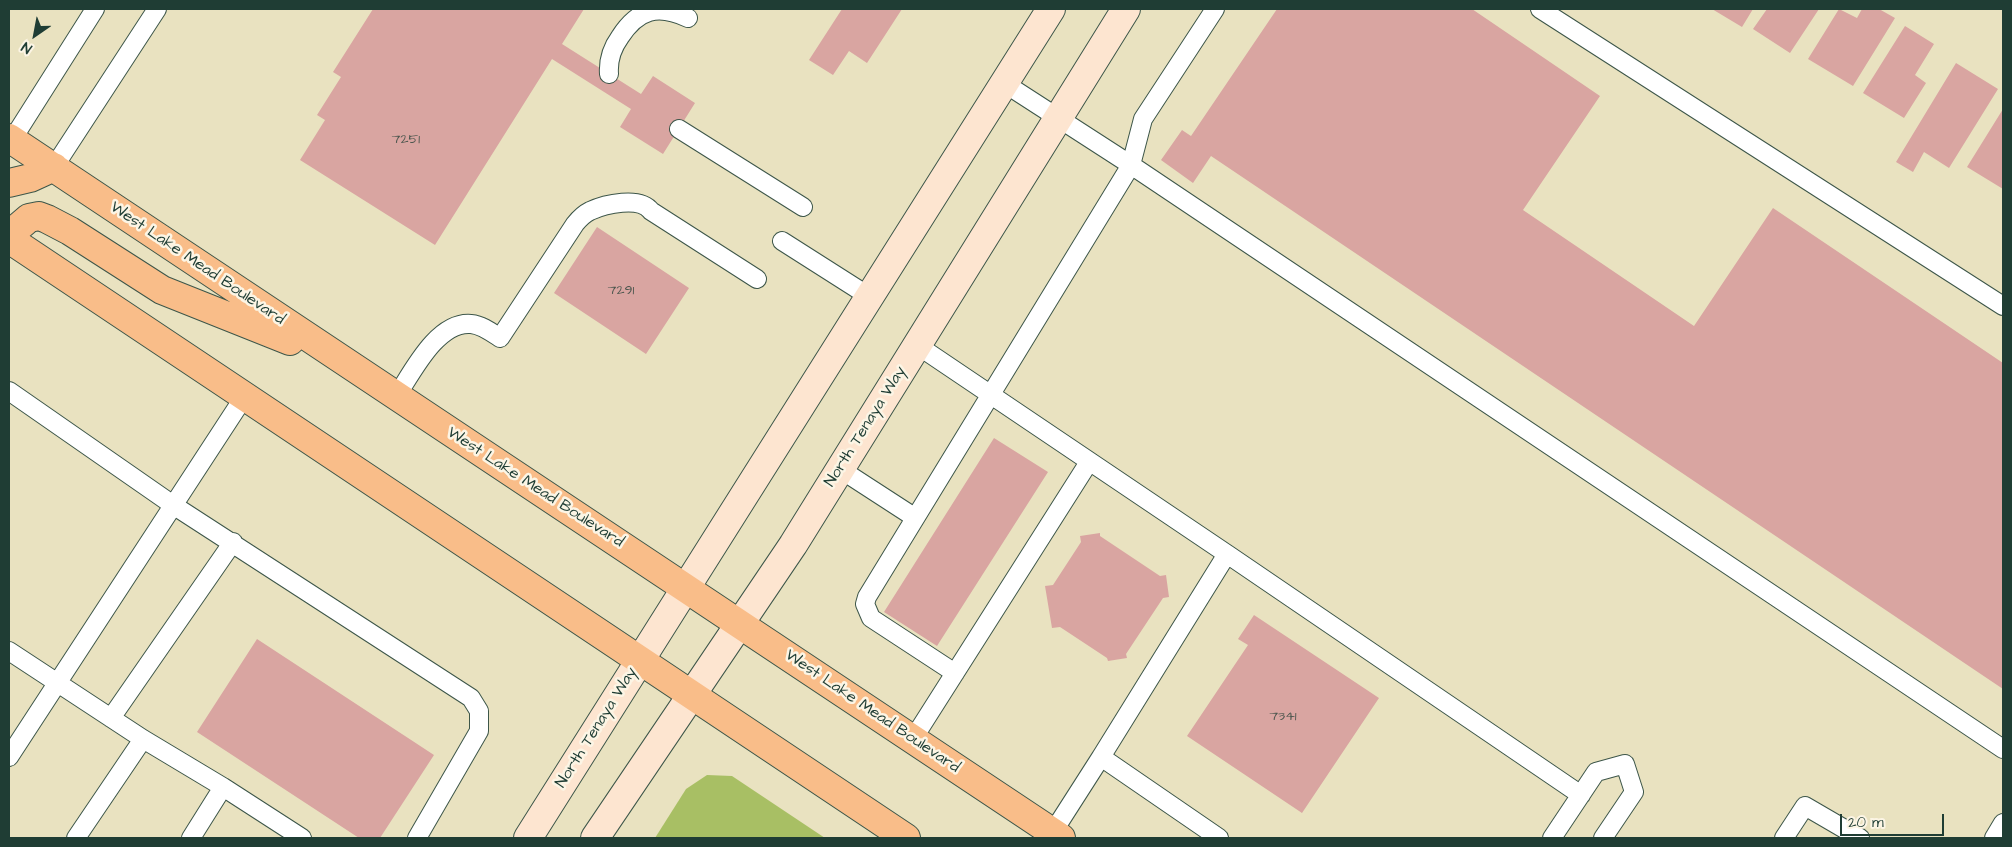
<!DOCTYPE html>
<style>
body{margin:0}
#map{position:relative;width:2012px;height:847px;overflow:hidden;background:#e9e2c0;font-family:"Architects Daughter",sans-serif}
canvas{display:block}
.frame{position:absolute;inset:0;border:10px solid #1f3d34;pointer-events:none}
.north{position:absolute;left:10px;top:10px;width:50px;height:50px;-webkit-text-stroke:4px #fcf5e5;paint-order:stroke;rotate:213deg;font-size:14px;font-weight:700;line-height:20px;text-align:center;color:#1f3d34}
.north::after{content:'';display:block;margin:auto;width:18px;height:22px;background:#1f3d34;clip-path:polygon(50% 0,100% 100%,50% 72%,0 100%)}
.scale{position:absolute;left:1840px;top:814px;width:104px;height:22px;box-sizing:border-box;border:2px solid #1f3d34;border-top:0;padding-left:6px;font-size:15px;line-height:18px;white-space:nowrap;color:#1f3d34;-webkit-text-stroke:4px #fcf5e5;paint-order:stroke}
</style>
<div id="map">
<canvas width="2012" height="847"></canvas>
<div class="frame"></div>
<div class="north">N</div>
<div class="scale">20 m</div>
</div>
<script>
const ctx = document.querySelector('canvas').getContext('2d');
ctx.lineJoin = 'round';
function fill(path, color) { ctx.fillStyle = color; ctx.fill(path, 'evenodd'); }
function trace(path, color, width, dash) { ctx.strokeStyle = color; ctx.lineWidth = width; ctx.lineCap = dash ? 'butt' : 'round'; ctx.setLineDash(dash || []); ctx.stroke(path); }
function drawText(font, color, halo, rows, align = 'center') {
  ctx.font = font + ' "Architects Daughter",sans-serif'; ctx.lineWidth = 5; ctx.setLineDash([]); ctx.textBaseline = 'middle'; ctx.strokeStyle = halo; ctx.fillStyle = color; for (const [text, x, y, turn = 0] of rows) {
    ctx.save(); ctx.translate(x, y); ctx.rotate((+turn || 0) * Math.PI / 180); ctx.textAlign = isNaN(turn) ? turn : align; if (halo) ctx.strokeText(text, 0, 0); ctx.fillText(text, 0, 0); ctx.restore();
  }
}
fill(new Path2D(`
 M707 775 732 776 825 838H655L686 789Z`), '#a8bf64');
fill(new Path2D(`
 M373 9H584L562 44 641 94 653 76 695 103 663 154 620 127 631 109 552 59 435 245 300 160 325 120 317 115 341 77 333 72Z
 M842 9H902L867 63 849 51 833 75 809 60Z
 M1277 9H1472L1600 96 1523 210 1694 326 1773 208 2003 363V689L1211 156 1193 183 1161 160 1182 130 1191 136Z
 M1712 9H1753L1742 27Z
 M1767 9H1819L1790 53 1753 29Z
 M1839 9 1857 18 1862 9H1879L1895 18 1853 86 1808 59Z
 M1905 26 1934 44 1915 75 1926 83 1904 118 1863 93Z
 M1956 63 1998 89 1949 168 1924 152 1913 172 1896 162Z
 M2003 109V189L1967 167Z
 M597 227 689 288 646 354 554 293Z
 M994 438 1048 472 937 646 884 612Z
 M1100 533V536L1160 576 1166 575 1169 597 1163 598 1126 654 1127 658 1108 661 1107 658 1060 627 1052 628 1045 586 1053 585 1081 542 1080 536Z
 M1254 615 1379 698 1302 813 1187 736 1248 645 1238 639Z
 M257 639 434 755 380 838H359L197 732Z`), '#d9a5a1');
const lane = new Path2D(`
 M1540 9 2003 306
 M609 74C608 60 612 48 620 37 638 9 658 4 688 18
 M1004 83 1131 165 2003 749
 M679 129 803 207
 M12 140 95 9
 M54 167 157 9
 M782 241 870 297
 M917 345 1227 554 1101 757
 M9 391 173 505 471 698 479 711V731L417 838
 M396 397C412 373 437 321 471 324 482 325 491 332 500 338L575 224C579 219 584 214 590 211 605 204 640 196 651 211L757 279
 M840 469 914 517
 M1227 554 1581 795
 M9 651 143 739 223 787 191 838
 M955 673 871 618 865 604 867 597 1131 165 1143 119 1215 9
 M111 718 233 542
 M913 739 1089 462
 M9 757 244 397
 M223 787 302 838
 M1053 832 1101 757 1219 838
 M76 838 143 739
 M1552 838 1596 772 1625 764 1634 792 1603 838
 M1784 838 1805 806 1860 838
 M1994 838 2003 823`);
const secondary = new Path2D(`
 M528 838 1051 9
 M595 838 793 545 1126 9`);
const primary = new Path2D(`
 M9 138 1061 838
 M9 183 30 178 54 167
 M9 235 29 218 39 216 47 219 70 231 162 290 290 341
 M9 239 906 838`);
trace(lane, '#3d5649', 20);
trace(secondary, '#3d5649', 30);
trace(primary, '#3d5649', 30);
trace(lane, '#fff', 18);
trace(secondary, '#fde5d0', 28);
trace(primary, '#f9bd89', 28);
drawText('14px', '#4e574f', null, [
 ["7251",406,140],
 ["7291",621,291],
 ["7341",1283,717]
]);
drawText('16px', '#1f3d34', '#fcf5e5', [
 ["West Lake Mead Boulevard",197,264,34],
 ["North Tenaya Way",866,427,-58],
 ["West Lake Mead Boulevard",535,488,33],
 ["West Lake Mead Boulevard",872,712,34],
 ["North Tenaya Way",597,728,-58]
]);
</script>
